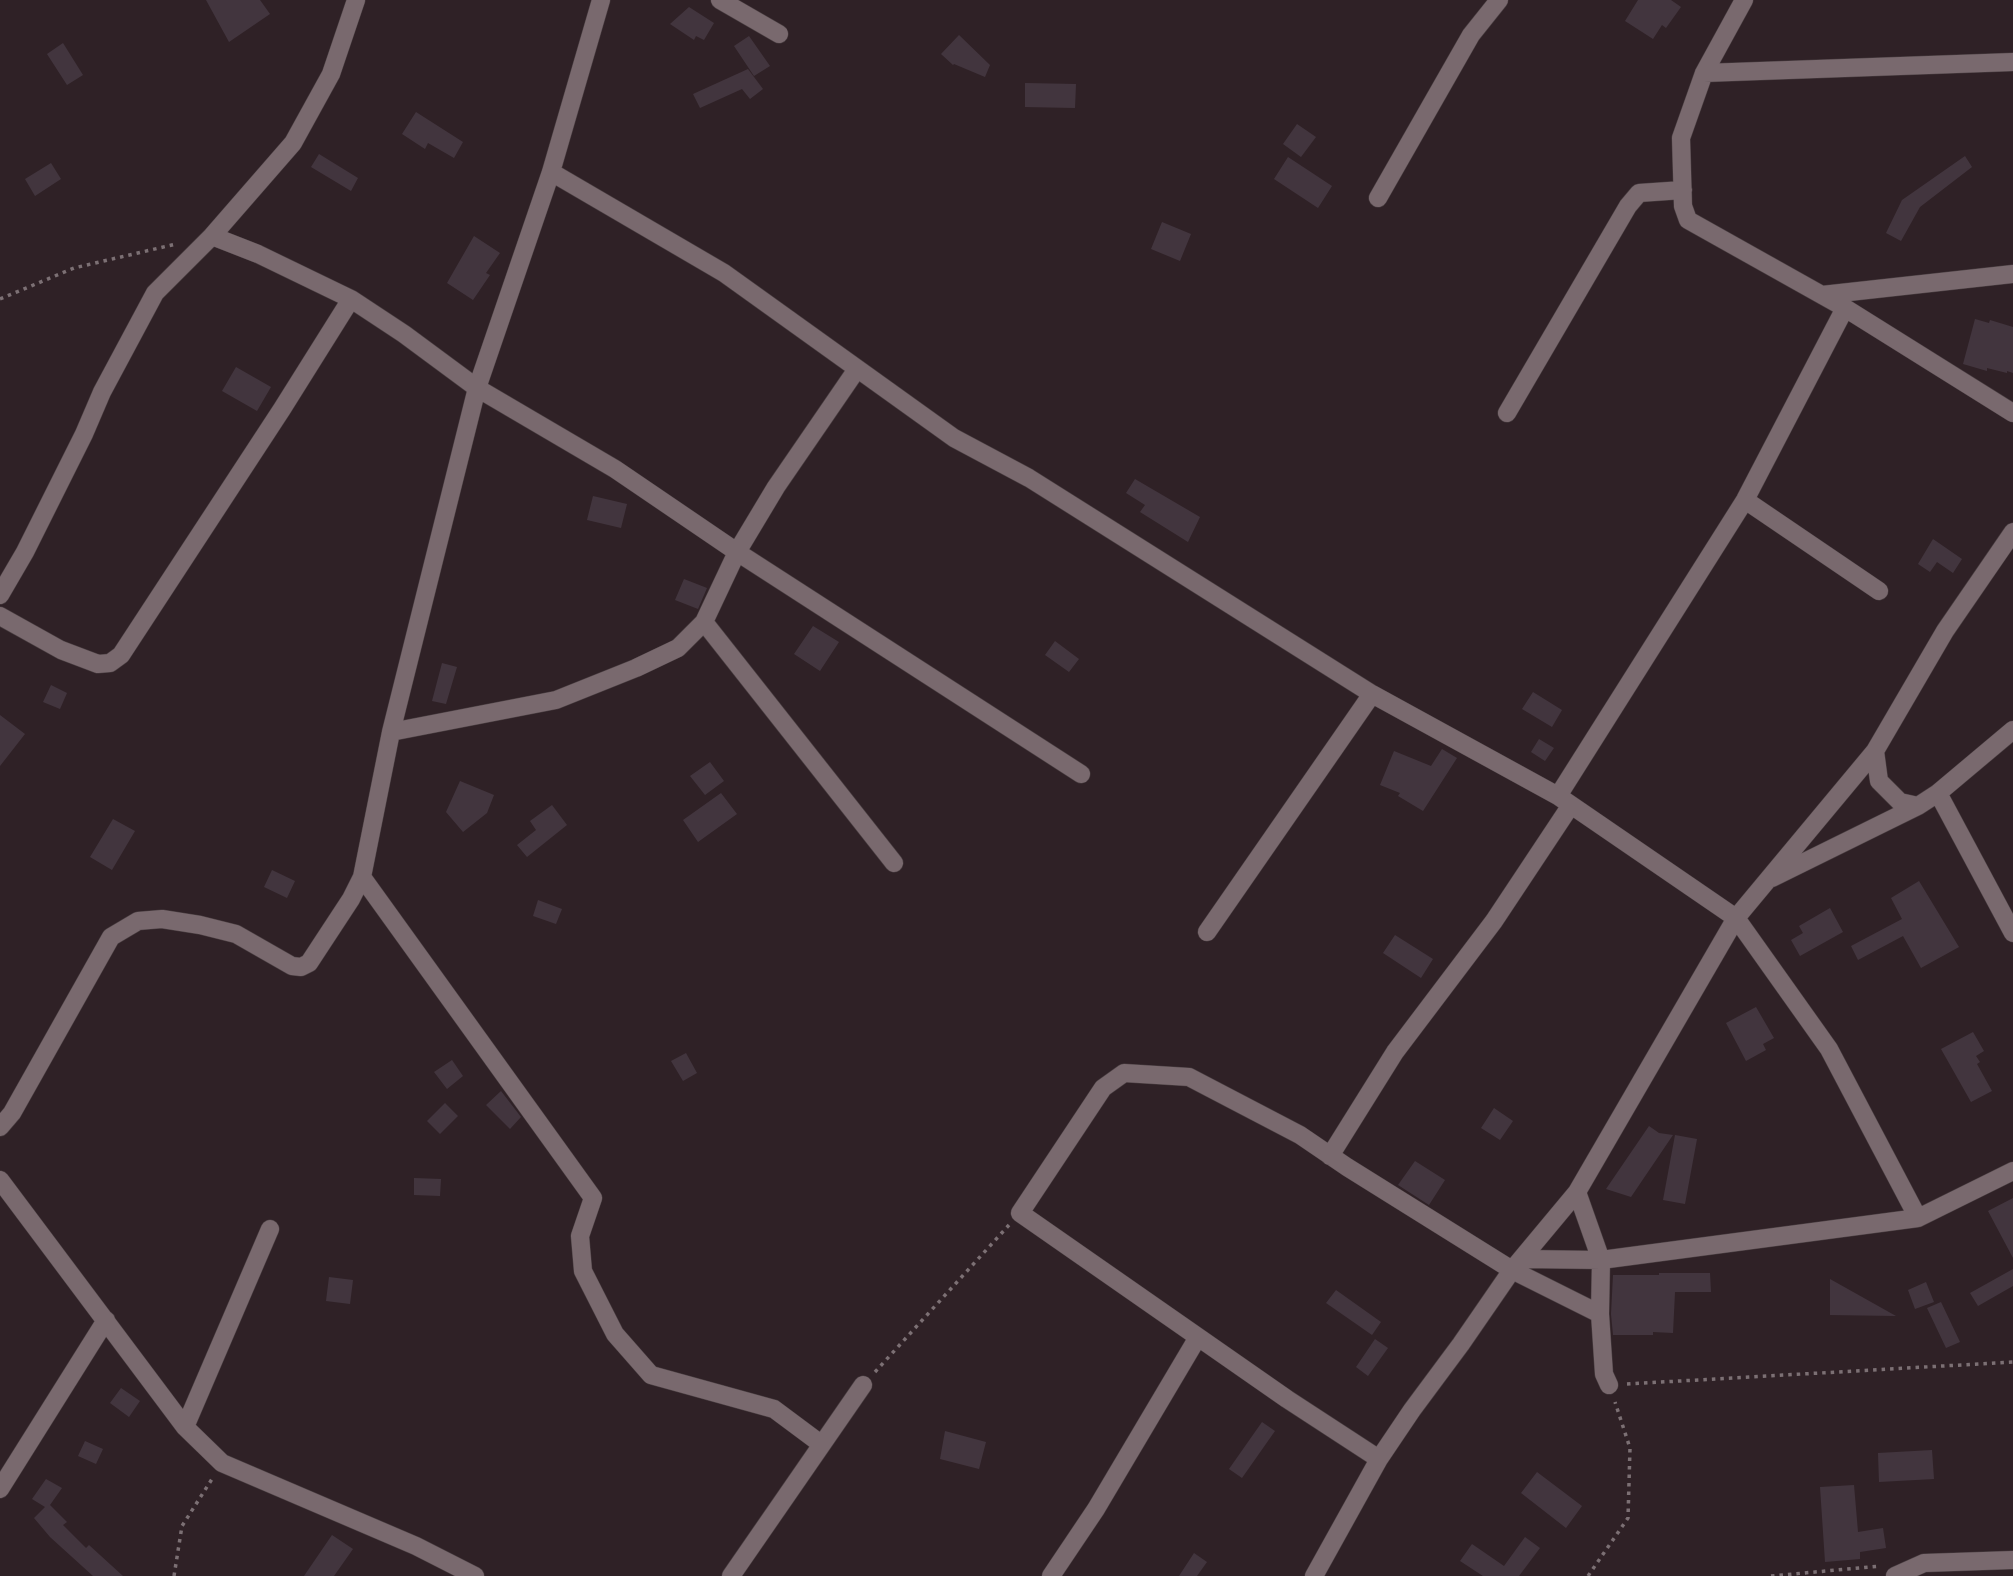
<!DOCTYPE html>
<style>
body{margin:0}
canvas{display:block;background:#2f2126}
</style>
<canvas width="2013" height="1576"></canvas>
<script>
const ctx = document.querySelector('canvas').getContext('2d');
ctx.lineJoin = 'round';
function fill(path, color) { ctx.fillStyle = color; ctx.fill(path, 'evenodd'); }
function trace(path, color, width, dash) { ctx.strokeStyle = color; ctx.lineWidth = width; ctx.lineCap = dash ? 'butt' : 'round'; ctx.setLineDash(dash || []); ctx.stroke(path); }
fill(new Path2D(`
 M206 0H260L270 14 229 42Z
 M1638 0H1671L1681 7 1666 28 1662 25 1653 39 1625 21Z
 M689 7 714 23 704 40 696 36 694 40 670 24Z
 M959 35 990 65 985 77 954 64 953 65 941 54Z
 M749 36 770 66 754 76 734 46Z
 M63 43 83 75 67 85 47 54Z
 M748 69 763 89 750 99 742 89 700 108 693 94Z
 M1025 83 1076 84 1075 108 1025 107Z
 M416 112 463 142 454 158 428 143 425 149 402 134Z
 M1297 124 1316 137 1301 157 1283 144Z
 M319 154 358 178 351 191 311 167Z
 M1965 156 1972 167 1920 207 1901 241 1886 233 1902 200Z
 M1288 157 1332 186 1318 208 1274 179Z
 M51 163 61 179 35 196 25 179Z
 M1162 222 1191 234 1180 261 1151 249Z
 M474 236 500 253 486 273 490 275 473 300 447 283Z
 M1975 319 1989 323 1990 320 2013 327V373L2007 371V373L1987 368V371L1963 364Z
 M236 367 271 387 257 411 222 391Z
 M1135 479 1200 517 1188 542 1140 512 1145 505 1126 493Z
 M593 496 627 504 621 528 587 520Z
 M1933 539 1962 559 1953 573 1937 562 1930 572 1918 564Z
 M684 579 707 588 698 609 675 600Z
 M813 626 839 642 820 671 794 654Z
 M1055 641 1079 659 1069 672 1045 655Z
 M442 663 457 667 446 704 432 701Z
 M51 685 67 693 60 709 43 702Z
 M1533 692 1562 710 1552 727 1522 709Z
 M0 715 25 734 0 766Z
 M1539 739 1554 748 1545 761 1531 752Z
 M1442 749 1457 758 1423 811 1398 796 1400 793 1380 785 1394 751 1431 766Z
 M710 762 724 781 705 795 690 776Z
 M460 781 494 795 487 813 463 832 446 812Z
 M721 793 737 814 698 842 683 820Z
 M552 805 567 825 527 857 517 845 536 830 530 821Z
 M113 819 135 831 112 870 90 857Z
 M272 870 295 881 287 898 264 887Z
 M1919 881 1959 947 1921 968 1903 936 1858 960 1851 946 1902 919 1891 898Z
 M538 900 562 909 556 924 533 916Z
 M1830 908 1843 932 1800 956 1791 940 1803 933 1799 926Z
 M1395 935 1433 959 1421 978 1383 953Z
 M1756 1007 1774 1038 1763 1044 1766 1050 1746 1061 1726 1023Z
 M1973 1032 1984 1051 1976 1056 1980 1062 1977 1064 1992 1091 1971 1102 1941 1049Z
 M686 1053 697 1073 683 1081 671 1061Z
 M452 1060 463 1076 447 1089 434 1072Z
 M501 1091 521 1117 510 1129 486 1105Z
 M445 1103 458 1116 440 1134 427 1121Z
 M1494 1108 1513 1121 1500 1140 1481 1128Z
 M1649 1126 1659 1133 1673 1135 1631 1197 1606 1189Z
 M1675 1135 1697 1139 1685 1204 1663 1200Z
 M1415 1161 1445 1180 1429 1205 1398 1185Z
 M414 1178 441 1179 440 1196 414 1195Z
 M2013 1198V1258L1988 1211Z
 M2013 1269V1286L1978 1306 1970 1293Z
 M1659 1273H1710L1711 1292H1675L1673 1333 1653 1332V1335H1613L1611 1314 1613 1275H1659Z
 M329 1277 353 1280 350 1304 326 1301Z
 M1830 1279 1896 1316 1830 1315Z
 M1926 1282 1934 1302 1915 1309 1908 1290Z
 M1336 1290 1381 1322 1372 1335 1326 1303Z
 M1941 1302 1960 1342 1946 1348 1927 1308Z
 M1375 1339 1388 1348 1368 1376 1356 1367Z
 M121 1388 140 1401 129 1417 110 1403Z
 M1262 1422 1275 1431 1242 1478 1229 1469Z
 M945 1431 986 1442 979 1469 940 1459Z
 M85 1441 103 1449 96 1464 78 1456Z
 M1932 1450 1934 1479 1879 1482 1878 1453Z
 M1537 1472 1582 1506 1566 1528 1521 1493Z
 M46 1479 62 1488 50 1505 67 1522 63 1525 86 1548 89 1545 123 1576H93L50 1537 34 1518 45 1507 32 1499Z
 M1854 1485 1858 1532 1883 1528 1886 1548 1860 1552V1559L1825 1562 1820 1487Z
 M332 1535 353 1549 334 1576H304Z
 M1525 1537 1540 1548 1519 1576H1483L1460 1561 1472 1544 1504 1566Z
 M1194 1553 1207 1562 1197 1576H1179Z`), '#42353e');
const minor = new Path2D(`
 M720 0 779 34
 M1744 0 1704 73 1681 138 1683 206 1688 220 1845 308 2013 413
 M1704 73 2013 62
 M551 172 724 273 954 438 1029 478 1372 694 1558 796 1736 918 1829 1049 1918 1218
 M1378 198 1471 35 1499 0
 M212 236 258 254 351 299 404 334 477 388 615 469 737 552 1081 774
 M1822 295 2013 274
 M1507 413 1628 206 1639 193 1683 190
 M1745 500 1879 591
 M0 595 25 552 84 434 102 392 155 293 212 236 293 143 331 74 356 0
 M0 616 61 650 98 664 110 663 121 655 282 409 351 299
 M704 622 894 863
 M391 732 556 700 636 668 678 648 704 622 737 552 776 487 857 369
 M1875 751 1879 781 1900 802 1918 806
 M1938 793 2013 933
 M1558 796 1745 500 1845 308
 M362 877 593 1198 580 1236 583 1271 615 1334 651 1375 774 1409 821 1444
 M1772 878 1918 806 1938 793 2013 730
 M1207 932 1372 694
 M0 1127 12 1113 111 937 138 921 162 919 200 925 236 934 292 966 301 967 309 963 351 899 362 877 391 732 477 388 551 172 601 0
 M1330 1156 1395 1052 1494 921 1571 805
 M0 1180 185 1427 222 1463 416 1546 475 1576
 M1577 1192 1601 1260 1600 1314 1604 1374 1609 1385
 M1523 1259 1601 1260 1918 1218 2013 1171
 M185 1427 270 1229
 M1379 1459 1287 1399 1020 1213 1103 1088 1124 1073 1189 1077 1300 1135 1347 1167 1512 1270 1600 1314
 M0 1489 106 1320
 M731 1576 863 1385
 M1051 1576 1096 1509 1198 1337
 M1314 1576 1379 1459 1412 1410 1461 1344 1512 1270 1577 1192 1736 918 1875 751 1945 631 2013 532
 M1895 1576 1924 1563 2013 1560`);
trace(minor, '#4a3f42', 19);
trace(new Path2D(`
 M0 299 74 268 176 244
 M875 1372 1009 1225
 M1627 1384 2013 1362
 M174 1576 182 1526 212 1479
 M1588 1576 1628 1518 1630 1448 1615 1402
 M1771 1576 1881 1566`), '#7c7074', 3.5, [3.5, 5]);
trace(minor, '#79696e', 18);
</script>
